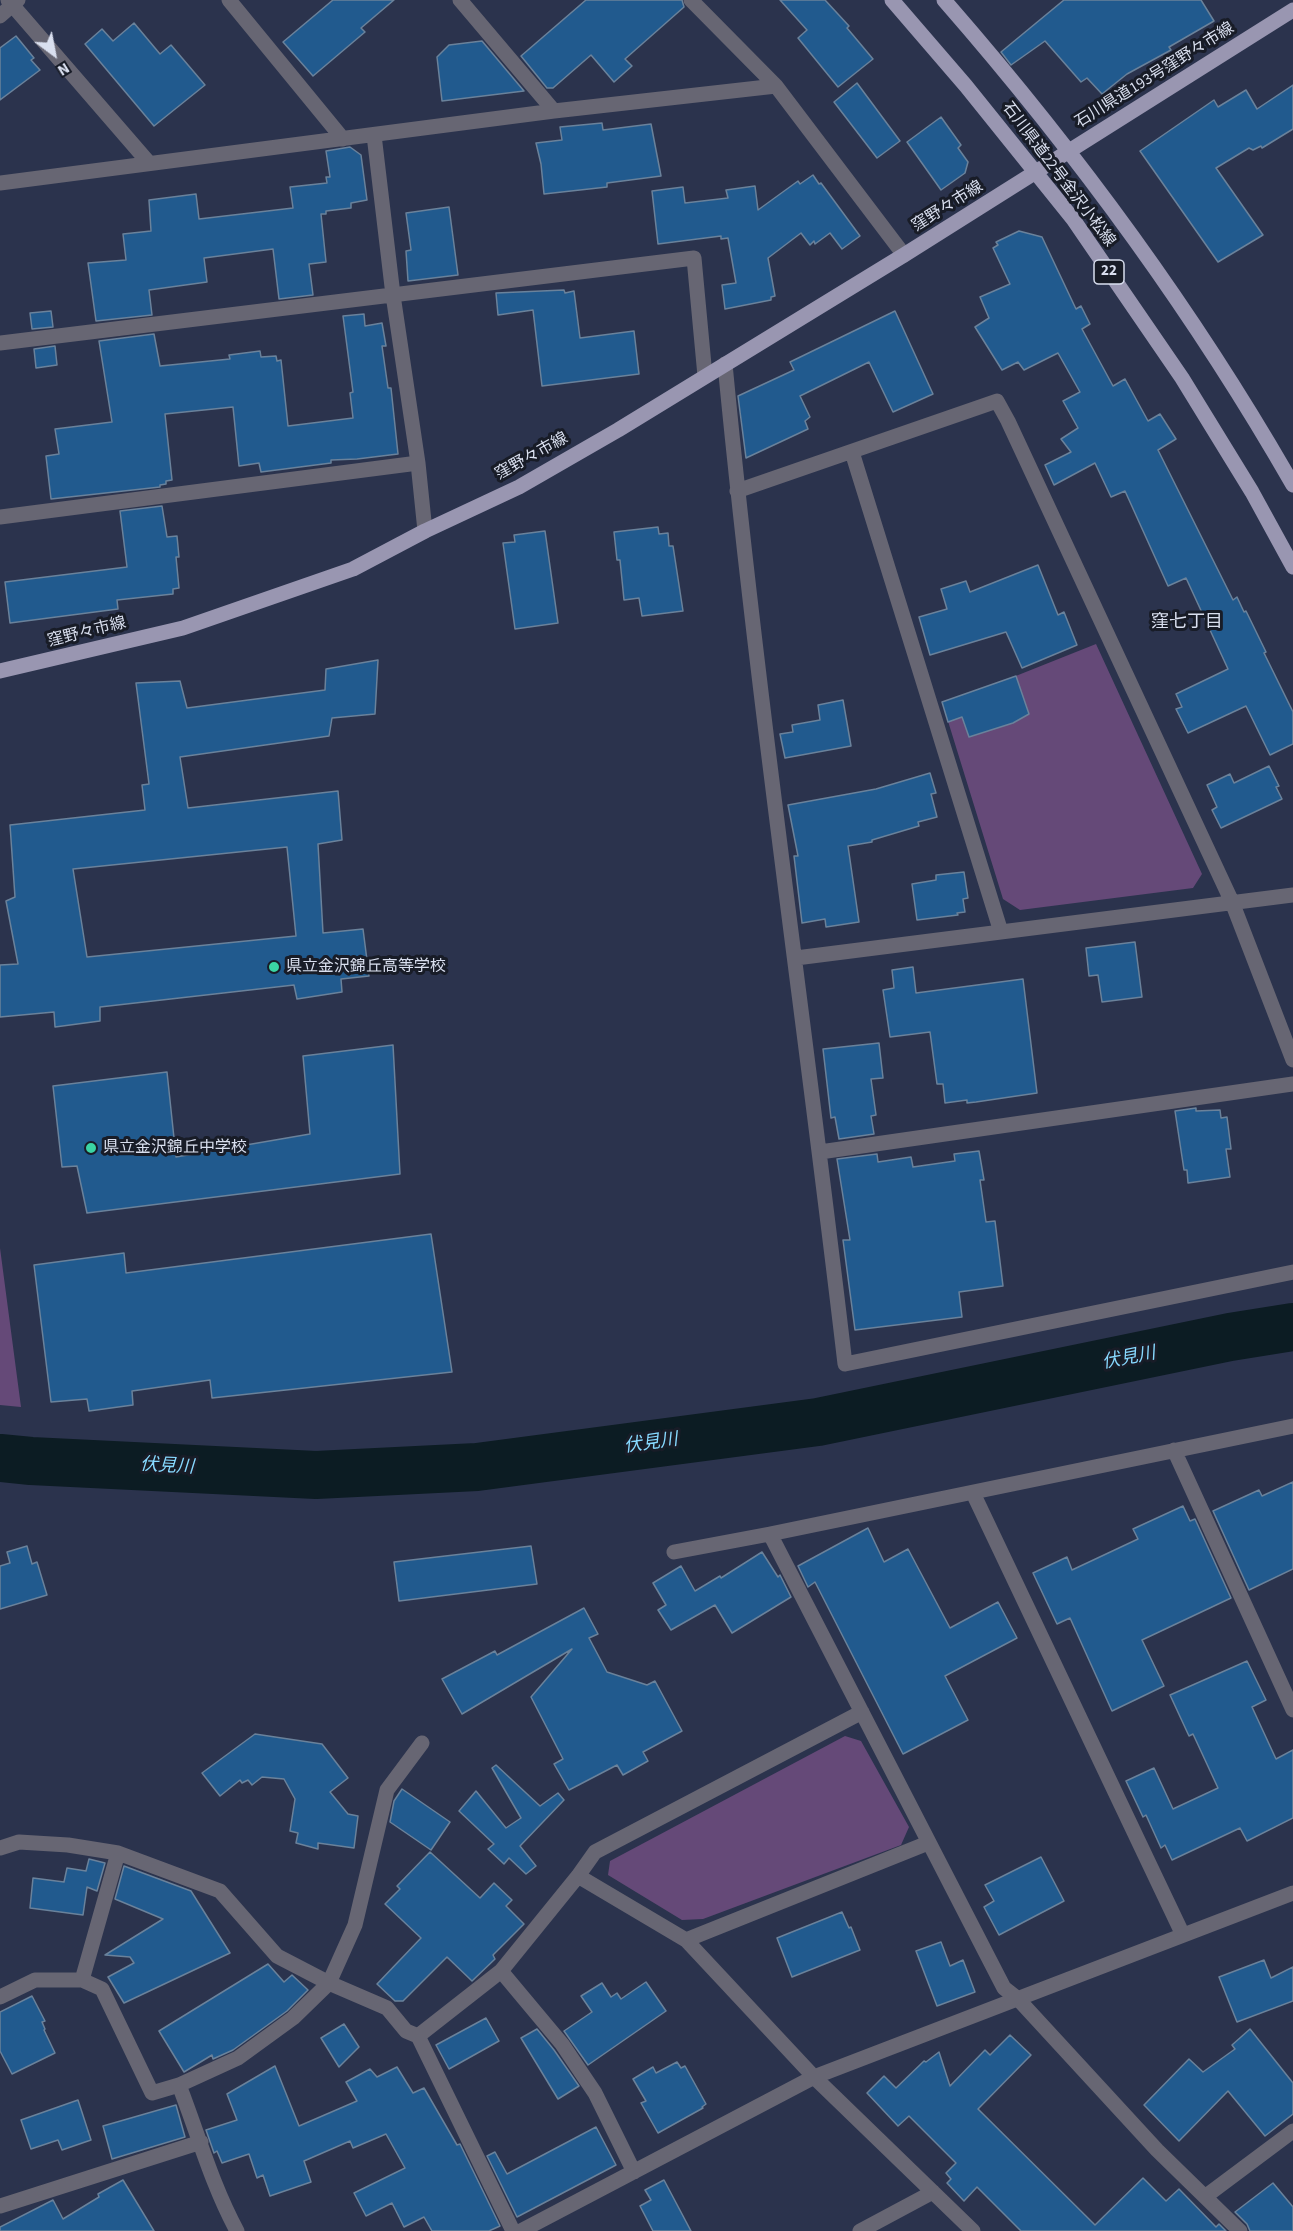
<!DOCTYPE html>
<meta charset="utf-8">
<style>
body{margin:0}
#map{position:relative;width:1293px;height:2231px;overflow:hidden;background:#2b334d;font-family:"Source Sans 3",sans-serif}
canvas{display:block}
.north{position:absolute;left:24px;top:24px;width:60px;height:60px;-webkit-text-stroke:4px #181c27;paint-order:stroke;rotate:148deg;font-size:16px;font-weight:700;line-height:24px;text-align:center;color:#d9dfef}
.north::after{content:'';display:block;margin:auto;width:21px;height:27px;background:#d9dfef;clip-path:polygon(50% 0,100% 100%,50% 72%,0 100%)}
</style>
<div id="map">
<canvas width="1293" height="2231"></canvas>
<div class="north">N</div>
</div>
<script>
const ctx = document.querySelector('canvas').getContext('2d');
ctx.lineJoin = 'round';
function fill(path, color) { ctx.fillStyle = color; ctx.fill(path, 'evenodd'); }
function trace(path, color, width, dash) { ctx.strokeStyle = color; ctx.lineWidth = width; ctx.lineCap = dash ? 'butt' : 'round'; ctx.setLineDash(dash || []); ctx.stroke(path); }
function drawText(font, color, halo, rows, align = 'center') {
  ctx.font = font + ' "Source Sans 3","Noto Sans JP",sans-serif'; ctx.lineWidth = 6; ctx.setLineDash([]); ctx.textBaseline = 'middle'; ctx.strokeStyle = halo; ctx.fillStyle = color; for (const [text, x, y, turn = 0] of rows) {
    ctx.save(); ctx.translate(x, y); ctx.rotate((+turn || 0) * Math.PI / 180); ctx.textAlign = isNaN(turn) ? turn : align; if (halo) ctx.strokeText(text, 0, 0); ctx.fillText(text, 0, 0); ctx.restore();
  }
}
fill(new Path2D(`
 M1096 644 1202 874 1193 888 1020 910 1003 899 943 705Z
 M0 1248 21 1407 0 1405Z
 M845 1736 861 1741 909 1827 901 1845 703 1919 682 1920 608 1875 610 1861Z`), '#654978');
trace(new Path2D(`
 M0 1458 31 1461 316 1475 477 1467 818 1422 1230 1337 1293 1327`), '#0c1c23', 48);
const building = new Path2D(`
 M333 0H394L361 28 365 32 313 76 283 42Z
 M586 0H682L684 7 625 59 632 66 614 82 591 55 553 88H547L521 56Z
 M780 0H825L849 26 847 28 873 59 838 87 798 38 807 30Z
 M1064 0H1201L1214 21 1169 47 1171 50 1127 74 1102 94 1087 78 1081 82 1045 41 1011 65 1001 52Z
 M134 23 160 54 171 45 205 85 154 126 85 44 102 29 113 41Z
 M16 36 34 58 31 60 40 70 0 100V48Z
 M482 41 524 91 442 101 437 57 449 45Z
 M857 83 900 141 877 158 834 102Z
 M1293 85V129L1262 148 1261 146 1253 150 1249 148 1216 168 1263 235 1218 262 1140 151 1214 100 1218 107 1246 90 1257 109Z
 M941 117 961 145 958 148 968 162 965 173 941 190 907 142Z
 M602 123 603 130 651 124 661 176 607 183V187L544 194 541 164 536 143 562 140 560 127Z
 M350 147 361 155 367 200 351 203V208L326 211V214H321L326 262 309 264 313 295 279 299 273 249 204 258 207 282 149 290 152 315 96 321 88 263 126 260 123 234 151 231 149 200 196 194 199 219 293 208 290 187 327 183 326 177H330L326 151Z
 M813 175 819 184 821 183 860 236 842 249 830 233 815 244 814 241 810 245 801 233 768 258 775 296 771 297V300L725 309 722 285 736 283 728 238 721 239V236L658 244 652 191 683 187 685 203 728 198 726 190 755 186 758 210 798 181 800 184Z
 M449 207 458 275 408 281 406 251 411 250 406 213Z
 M1019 231 1042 237 1076 309 1081 306 1090 324 1082 329 1113 386 1125 379 1148 421 1160 414 1176 439 1158 450 1233 600 1237 597 1244 612 1246 611 1266 652 1264 653 1293 712V744L1270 755 1246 706 1188 733 1176 709 1182 707 1176 694 1228 669 1186 578 1168 586 1125 491 1111 497 1095 463 1054 485 1045 465 1071 452 1061 439 1078 428 1063 401 1080 392 1058 353 1024 370 1018 362 1002 370 975 327 989 318 980 297 1010 284 993 248 998 245 996 242Z
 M564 290 565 293 574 291 580 338 634 331 639 374 542 386 533 310 498 315 496 293Z
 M51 311 53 327 32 329 30 313Z
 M895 311 933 394 893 412 869 362 800 396 810 417 805 421 808 429 746 458 738 396 794 370 790 362Z
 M364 314 365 326 382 323 386 346H382L388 388H391L398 454 357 459 331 460V463L261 472 259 463 239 466 233 407 165 414 172 480 166 481V484L160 485V487L51 499 46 456 59 454 55 429 112 422 99 341 154 334 160 366 230 359 229 355 260 351 261 357 276 356 277 361 281 360 288 426 353 418 350 393 353 392 343 316Z
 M55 346 57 365 36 368 34 349Z
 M162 506 167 537 177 536 179 557H176L179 588 173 589V594L117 600 118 609 10 623 5 582 127 567 120 511Z
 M658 527 659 534 668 533 669 546H673L683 611 642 616 639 598 624 600 620 560H617L614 532Z
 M545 531 558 623 515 629 503 543 515 542 514 535Z
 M1038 565 1058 615 1064 612 1077 645 1022 668 1006 632 930 655 919 617 947 609 941 589 966 581 970 592Z
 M378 660 375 714 332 718 329 736 180 757 188 808 338 791 342 840 318 844 323 933 363 929 369 976 341 979 342 992 297 999 294 985 100 1007V1021L55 1027 54 1012 0 1017V965L18 964 6 901 15 897 10 825 145 810 142 785 149 784 136 683 180 681 187 708 325 690 326 669ZM287 847 296 936 87 957 73 869Z
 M1016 676 1029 714 1013 723 969 737 962 717 948 722 942 702Z
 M843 700 851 746 785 758 780 734 793 732 792 725 820 720 818 705Z
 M1269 766 1279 786 1276 787 1282 799 1221 828 1212 810 1217 807 1207 785 1230 774 1234 783Z
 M930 773 936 793 931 794 937 817 918 822 919 826 872 840V842L848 846 859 922 826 927 825 919 802 923 794 856H798L788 805 876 789Z
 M964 872 968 898 963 899 965 912 957 913 958 915 917 920 912 884 936 880V875Z
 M1135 942 1142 997 1102 1002 1098 975 1089 976 1086 948Z
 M913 967 916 993 1023 979 1037 1093 976 1102 967 1103V1100L945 1103 943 1084H937L930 1032 890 1037 883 990 894 988 892 970Z
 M879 1043 883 1078 871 1079 876 1115 871 1116 874 1134 839 1139 835 1117 831 1118 823 1049Z
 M393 1045 400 1174 87 1213 77 1166 62 1167 53 1086 167 1072 176 1157 310 1134 303 1056Z
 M1196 1108V1111L1220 1110 1221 1118 1227 1117 1231 1149H1226L1230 1177 1188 1183 1187 1170H1184L1175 1111Z
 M979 1151 984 1180H980L986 1222 995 1221 1003 1286 959 1292 962 1317 855 1330 843 1240H850L837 1159 877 1154 878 1162 911 1157 913 1167 955 1161 954 1154Z
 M431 1234 452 1372 212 1398 210 1380 132 1391 133 1405 89 1411 87 1399 51 1402 34 1265 124 1253 126 1273Z
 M1293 1482V1569L1249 1590 1213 1511 1259 1490 1262 1496Z
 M1183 1506 1190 1521 1195 1519 1231 1598 1142 1640 1164 1686 1112 1711 1070 1618 1057 1624 1033 1573 1067 1557 1072 1570 1138 1539 1133 1529Z
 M868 1528 884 1562 908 1549 950 1628 998 1602 1017 1638 945 1676 968 1720 903 1754 815 1582 808 1587 798 1566Z
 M27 1546 32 1564 37 1562 47 1595 0 1609V1566L10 1563 7 1552Z
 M531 1546 537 1584 399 1601 394 1562Z
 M762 1552 778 1577 780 1575 791 1597 732 1633 715 1605 671 1630 658 1610 666 1605 653 1583 681 1566 695 1591 720 1576 721 1578Z
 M584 1608 598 1634 589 1638 607 1672 647 1685 655 1681 682 1731 643 1752 648 1761 623 1775 617 1765 569 1790 554 1764 563 1759 531 1697 572 1649 462 1714 442 1679 495 1651 497 1655Z
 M1247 1661 1266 1700 1252 1707 1276 1759 1293 1750V1818L1247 1841 1240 1828 1172 1860 1165 1845 1161 1848 1146 1815 1143 1817 1126 1781 1154 1768 1173 1809 1218 1788 1193 1734 1189 1736 1170 1695Z
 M255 1734 322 1744 348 1778 330 1792 348 1814 358 1816 354 1848 318 1843V1849L296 1843 298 1833 290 1831 295 1799 284 1779 262 1777 252 1785 248 1780 242 1783 240 1780 220 1796 202 1773Z
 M496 1765 540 1806 558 1793 564 1800 520 1846 536 1866 526 1874 509 1858 504 1864 488 1849 494 1844 459 1811 476 1791 506 1828 521 1818 492 1768Z
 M402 1789 450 1822 431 1850 390 1822 394 1801Z
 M430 1852 480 1898 494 1883 512 1900 506 1906 524 1924 493 1955 495 1959 472 1981 447 1957 403 2001H395L377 1984 421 1938 385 1904 400 1889 397 1886Z
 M1041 1857 1064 1901 999 1935 984 1907 994 1901 985 1885Z
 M89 1859 105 1863 97 1891 87 1887 83 1915 30 1908 33 1878 64 1882 67 1868 86 1871Z
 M124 1866 191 1891 230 1953 124 2003 108 1977 134 1963 130 1957 105 1955 163 1919 115 1899Z
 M842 1912 849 1928 851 1927 860 1950 792 1977 777 1938Z
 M941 1942 950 1966 963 1960 975 1992 937 2006 916 1951Z
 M1264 1960 1271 1978 1293 1967V2001L1237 2022 1219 1977Z
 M268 1964 284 1982 292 1975 308 1990 287 2011 233 2050 213 2059 212 2055 184 2072 159 2031Z
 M646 1982 666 2011 588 2065 564 2031 592 2012 581 1996 602 1983 611 1997 617 1993 621 1999Z
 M32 1996 45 2021 42 2022 45 2029 44 2030 55 2053 12 2074 0 2051V2012Z
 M486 2018 499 2041 449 2069 436 2045Z
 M344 2024 359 2047 339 2067 321 2038Z
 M537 2029 554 2050 579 2086 558 2099 521 2038Z
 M1250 2029 1293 2083V2114L1265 2136 1228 2091 1179 2141 1144 2105 1189 2059 1203 2072 1235 2049 1232 2045Z
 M1010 2035 1031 2055 978 2109 1095 2225 1143 2178 1166 2201 1179 2189 1216 2227 1219 2224 1226 2231H1021L977 2187 964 2201 947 2183 951 2179 946 2173 956 2163 909 2116 898 2126 867 2093 884 2076 896 2088 924 2061 926 2062 939 2052 950 2086 985 2050 990 2055Z
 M677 2062 681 2068 685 2066 706 2104 702 2107 703 2108 658 2133 641 2103 646 2101 633 2079 653 2067 656 2073Z
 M275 2066 299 2126 357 2101 346 2082 370 2069 377 2077 397 2067 413 2093 424 2088 457 2145 460 2144 500 2226 489 2231H432L424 2217 404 2227 392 2203 366 2216 354 2193 405 2168 386 2134 353 2148 350 2141 304 2161 311 2182 270 2196 263 2175 257 2178 249 2154 222 2163 217 2151 214 2153 206 2130 237 2120 227 2094Z
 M78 2100 91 2140 62 2150 58 2140 31 2149 21 2120Z
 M176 2105 185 2137 112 2159 103 2126Z
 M596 2127 616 2165 517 2217 487 2156 495 2152 507 2174Z
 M123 2180 154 2231H0V2227L53 2200 63 2219 99 2197 98 2194Z
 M664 2180 691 2231H653L640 2206 651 2200 645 2190Z
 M1273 2183 1293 2207V2231H1250L1247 2224 1235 2212Z`);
fill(building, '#215a8e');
trace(building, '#6a829b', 1.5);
trace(new Path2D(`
 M8 0 149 163
 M229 0 343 139
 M460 0 554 111
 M691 0 776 86 904 255
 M0 16 18 0
 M374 135 393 295 418 463 425 531
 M0 183 554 111 776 86
 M0 343 694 258 705 376
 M725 364C757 698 806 1030 845 1364L1293 1272
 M852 452 1001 932
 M737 491 997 401 1008 421 1232 902 1293 1060
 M0 517 418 463
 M796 958 1293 895
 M820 1152 1293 1084
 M1174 1450 1293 1710
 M973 1493 1183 1935
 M770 1534 1293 1426
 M674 1552 770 1534 1004 1988 1018 1999 1157 2150 1240 2231
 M0 1848 19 1842 68 1845 118 1853 220 1891 277 1956 329 1983 387 2008 406 2031 418 2036 513 2231
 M578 1876 686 1940 814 2077 973 2231
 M686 1940 928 1843
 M501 1971 562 2044 595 2093 634 2172
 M82 1980 118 1853
 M0 1997 35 1980H82L102 1989 152 2093 179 2085C198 2134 212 2185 237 2231
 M418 2036 501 1971 578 1876 595 1852 862 1712
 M179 2085 238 2058 293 2018 329 1983 355 1925 387 1790 422 1743
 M1206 2196 1293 2131
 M0 2206 201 2142
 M521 2231 814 2077 1293 1893
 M860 2231 933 2192`), '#676673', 15);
trace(new Path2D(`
 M892 0 966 86 1073 219 1182 378 1252 492 1293 567
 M944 0C1075 150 1194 312 1293 485
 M0 671 183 628 353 569 425 531 519 487 618 430 904 255 1293 10`), '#9996b1', 15);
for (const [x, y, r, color] of [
 [274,967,6,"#3bd4a4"],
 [91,1148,6,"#3bd4a4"]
]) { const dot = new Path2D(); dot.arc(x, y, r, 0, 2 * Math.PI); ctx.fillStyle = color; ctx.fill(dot); trace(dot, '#181c27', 2); }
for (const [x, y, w] of [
 [1109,272,30]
]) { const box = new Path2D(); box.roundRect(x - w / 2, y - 12, w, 24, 4.5); ctx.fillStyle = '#181c27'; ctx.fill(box); trace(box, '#d9dfef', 1.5); }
drawText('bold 15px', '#d9dfef', null, [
 ["22",1109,272]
]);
drawText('16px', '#d9dfef', '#181c27', [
 ["石川県道193号窪野々市線",1155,76,-32],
 ["石川県道22号金沢小松線",1058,175,53],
 ["窪野々市線",948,207,-32],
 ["窪野々市線",532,457,-29],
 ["窪野々市線",87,633,-14]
]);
drawText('16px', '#d9dfef', '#181c27', [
 ["県立金沢錦丘高等学校",286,967],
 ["県立金沢錦丘中学校",103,1148]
], 'left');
drawText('18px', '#d9dfef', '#181c27', [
 ["窪七丁目",1187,623]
]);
drawText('italic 18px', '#87d9ff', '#181c27', [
 ["伏見川",1129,1359,-11],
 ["伏見川",651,1444,-8],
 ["伏見川",167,1467,3]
]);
</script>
